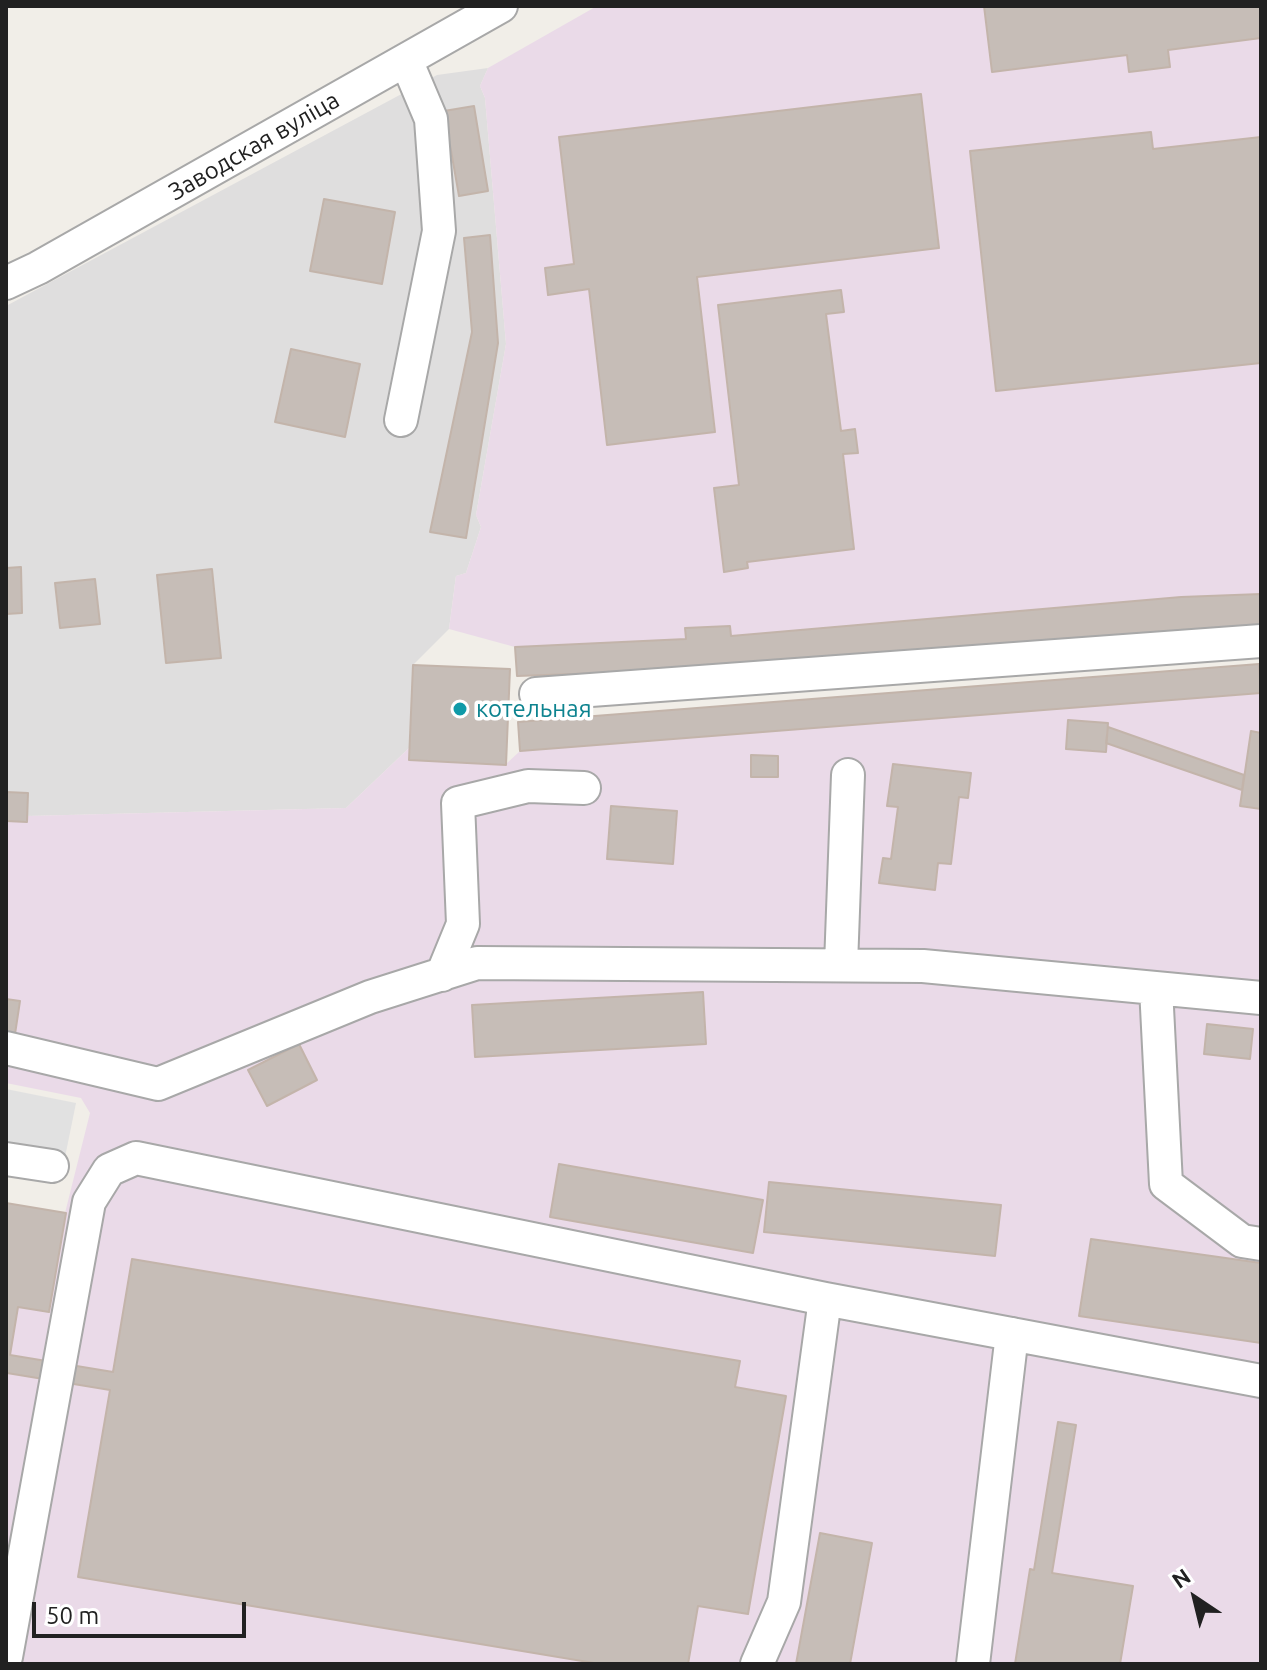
<!DOCTYPE html>
<meta charset="utf-8">
<style>
body{margin:0}
#map{position:relative;width:1267px;height:1670px;overflow:hidden;background:#f1eee8;font-family:Ubuntu,sans-serif}
canvas{display:block}
.frame{position:absolute;inset:0;border:8px solid #212121;pointer-events:none}
.north{position:absolute;left:1155px;top:1558px;width:80px;height:80px;-webkit-text-stroke:6px #fff;paint-order:stroke;rotate:325deg;font-size:22px;font-weight:700;line-height:32px;text-align:center;color:#212121}
.north::after{content:'';display:block;margin:auto;width:28px;height:36px;background:#212121;clip-path:polygon(50% 0,100% 100%,50% 72%,0 100%)}
.scale{position:absolute;left:32px;top:1602px;width:214px;height:36px;box-sizing:border-box;border:4px solid #212121;border-top:0;padding-left:10px;font-size:24px;line-height:28px;white-space:nowrap;color:#212121;-webkit-text-stroke:6px #fff;paint-order:stroke}
</style>
<div id="map">
<canvas width="1267" height="1670"></canvas>
<div class="frame"></div>
<div class="north">N</div>
<div class="scale">50 m</div>
</div>
<script>
const ctx = document.querySelector('canvas').getContext('2d');
ctx.lineJoin = 'round';
function fill(path, color) { ctx.fillStyle = color; ctx.fill(path, 'evenodd'); }
function trace(path, color, width, dash) { ctx.strokeStyle = color; ctx.lineWidth = width; ctx.lineCap = dash ? 'butt' : 'round'; ctx.setLineDash(dash || []); ctx.stroke(path); }
function drawText(font, color, halo, rows, align = 'center') {
  ctx.font = font + ' Ubuntu,sans-serif'; ctx.lineWidth = 7; ctx.setLineDash([]); ctx.textBaseline = 'middle'; ctx.strokeStyle = halo; ctx.fillStyle = color; for (const [text, x, y, turn = 0] of rows) {
    ctx.save(); ctx.translate(x, y); ctx.rotate((+turn || 0) * Math.PI / 180); ctx.textAlign = isNaN(turn) ? turn : align; if (halo) ctx.strokeText(text, 0, 0); ctx.fillText(text, 0, 0); ctx.restore();
  }
}
fill(new Path2D(`
 M488 68 480 86 485 98 506 344 476 515 481 527 466 573 456 576 449 629 413 665 409 748 346 808 28 816 27 822 6 821V306L437 75Z`), '#dfdede');
fill(new Path2D(`
 M597 6H1261V594L1181 597 731 636 730 626 685 629 686 639 515 647 449 629 456 576 466 573 481 527 476 515 506 344 485 98 480 86 488 68Z
 M1261 693V1664H6V1203L65 1213 90 1113 81 1098 6 1083V821L27 822V816L346 808 409 748V760L505 765 520 751Z`), '#eadae8');
fill(new Path2D(`
 M6 1089 76 1103 63 1167 6 1156Z`), '#e1e1e1');
const building = new Path2D(`
 M984 6H1261V38L1168 50 1170 67 1129 72 1127 55 992 72Z
 M921 94 939 248 697 277 715 432 607 445 589 289 548 295 545 268 574 264 559 137Z
 M474 106 488 191 459 196 444 111Z
 M1151 132 1153 149 1261 137V363L996 391 970 151Z
 M324 199 395 212 382 284 310 271Z
 M490 235 498 343 466 538 430 532 472 332 464 238Z
 M841 290 844 312 826 314 841 431 855 429 858 453 843 454 854 549 747 562 748 568 724 572 714 488 739 485 718 305Z
 M291 349 360 364 345 437 275 422Z
 M21 567 22 613 6 614V568Z
 M212 569 221 658 166 663 157 575Z
 M95 579 100 624 60 628 55 583Z
 M1261 594V626L685 670 517 676 515 647 686 639 685 628 730 626 731 636 1181 597Z
 M1259 664 1261 693 520 751 518 722Z
 M413 665 510 669 506 765 409 760Z
 M1068 720 1108 723 1106 752 1066 749Z
 M1108 727 1244 775 1242 790 1106 743Z
 M1251 731 1261 733V809L1240 806Z
 M751 755 778 756V777H751Z
 M893 764 971 773 968 798 959 797 951 864 938 863 935 890 879 883 883 858 891 859 898 807 887 806Z
 M6 792 28 793 27 822 6 821Z
 M611 806 677 811 673 864 607 859Z
 M703 992 706 1044 475 1057 472 1005Z
 M6 999 20 1001 15 1034 6 1032Z
 M1207 1024 1253 1029 1250 1059 1204 1054Z
 M299 1044 317 1080 267 1106 248 1070Z
 M559 1164 763 1200 753 1253 550 1217Z
 M769 1182 1001 1205 995 1256 764 1232Z
 M6 1203 66 1213 49 1312 18 1307 10 1355 113 1372 132 1259 740 1361 735 1387 786 1396 748 1614 698 1606 688 1664H600L78 1577 110 1390 7 1373 6 1377Z
 M1091 1239 1261 1263V1343L1079 1316Z
 M1058 1422 1076 1425 1052 1573 1133 1586 1120 1664H1015L1030 1569 1034 1570Z
 M820 1533 872 1543 850 1664H796Z`);
fill(building, '#c6bdb7');
trace(building, '#c3b4aa', 2);
const minor = new Path2D(`
 M6 283 38 268 501 6
 M401 420 439 231 431 119 406 60
 M536 694 1261 641
 M841 965 848 775
 M442 975 463 924 458 803 528 786 584 788
 M1156 988 1166 1184 1242 1241 1261 1244
 M6 1048 158 1084 370 997 477 963 923 966 1261 998
 M6 1159 52 1166
 M6 1657 89 1202 109 1170 136 1158 825 1299 1261 1381
 M757 1664 784 1602 825 1299
 M973 1664 1012 1334`);
trace(minor, '#a8a8a8', 36);
trace(minor, '#fff', 32);
for (const [x, y, r, color] of [
 [460,709,8,"#0f9aa8"]
]) { const dot = new Path2D(); dot.arc(x, y, r, 0, 2 * Math.PI); ctx.fillStyle = color; ctx.fill(dot); trace(dot, '#fff', 3); }
drawText('24px', '#212121', '#fff', [
 ["Заводская вуліца",254,146,-30]
]);
drawText('24px', '#0d838f', '#fff', [
 ["котельная",476,709]
], 'left');
</script>
